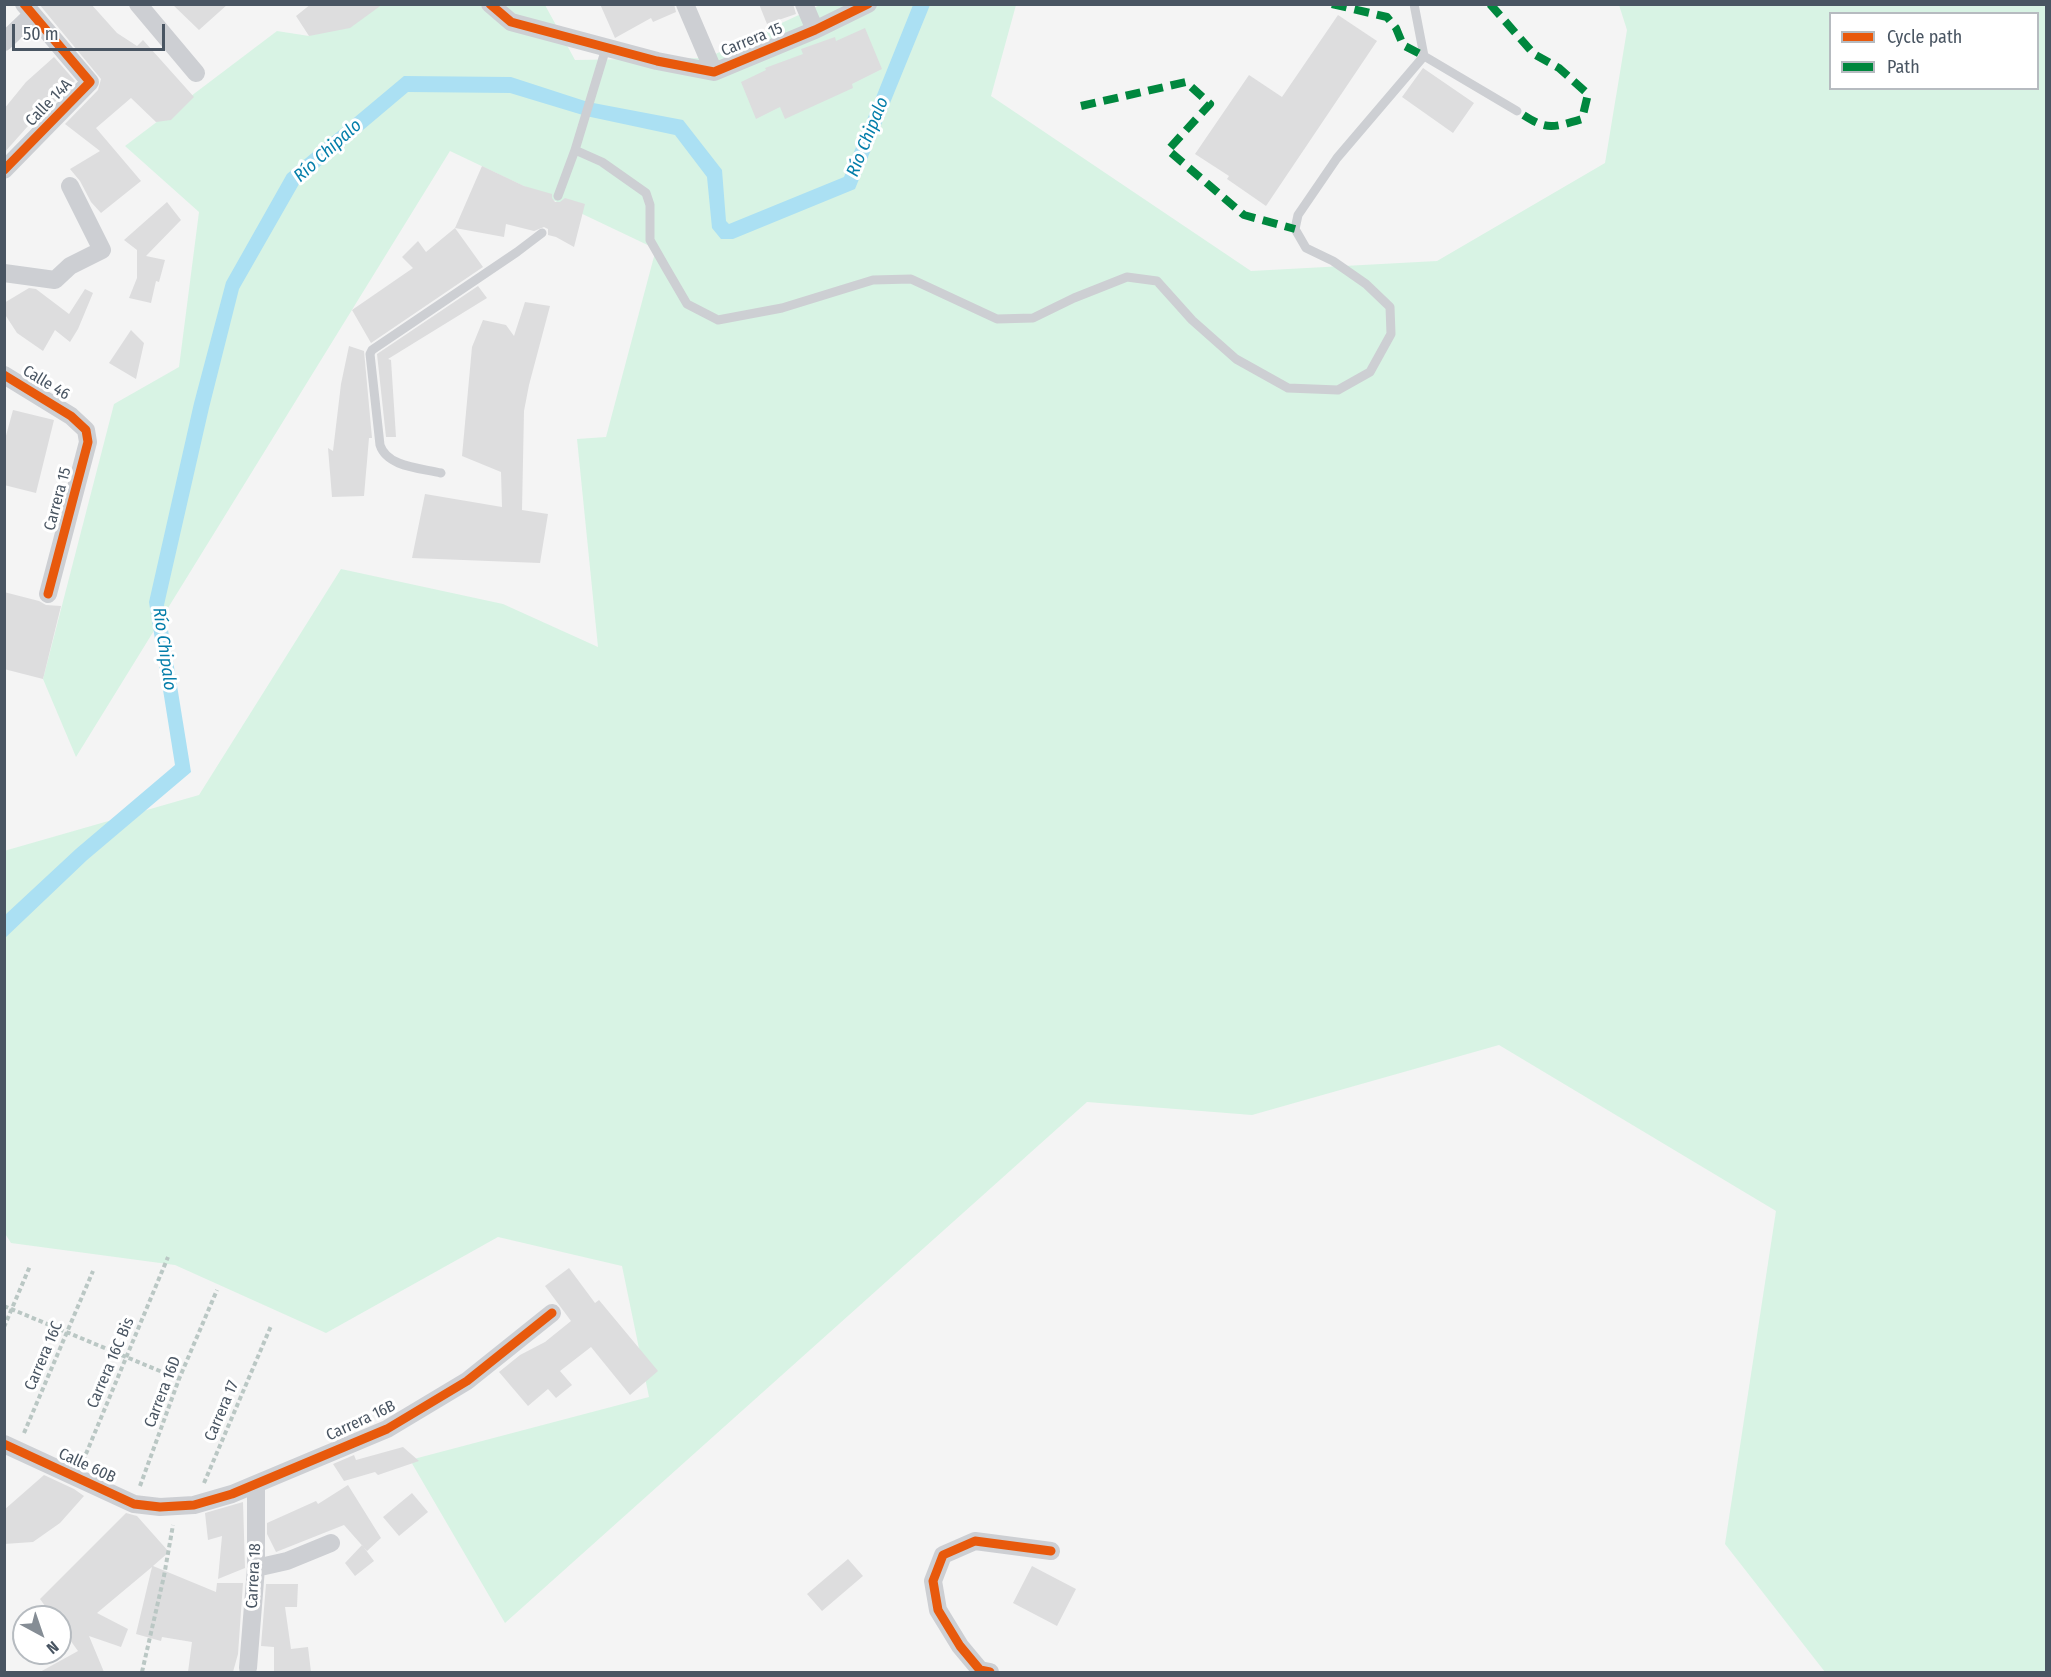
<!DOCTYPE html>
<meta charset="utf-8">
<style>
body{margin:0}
#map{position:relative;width:2051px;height:1677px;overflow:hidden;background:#f4f4f4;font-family:"Fira Sans Condensed",sans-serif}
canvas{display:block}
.frame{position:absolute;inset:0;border:6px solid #495562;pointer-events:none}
.legend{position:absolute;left:1829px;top:12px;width:210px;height:78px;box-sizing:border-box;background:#fff;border:2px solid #b6bbc0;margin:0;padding:8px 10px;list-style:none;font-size:18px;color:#495562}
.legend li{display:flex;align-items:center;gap:12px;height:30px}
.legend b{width:30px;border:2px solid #b6bbc0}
.north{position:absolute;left:12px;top:1605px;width:60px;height:60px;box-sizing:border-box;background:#fff;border:2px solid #b6bbc0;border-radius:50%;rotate:140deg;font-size:16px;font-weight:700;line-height:24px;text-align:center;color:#495562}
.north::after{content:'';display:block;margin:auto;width:21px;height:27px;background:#858d95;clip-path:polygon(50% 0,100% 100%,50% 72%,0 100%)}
.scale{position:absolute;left:12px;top:24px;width:153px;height:27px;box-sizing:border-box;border:3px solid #495562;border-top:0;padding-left:8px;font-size:18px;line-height:21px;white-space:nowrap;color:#495562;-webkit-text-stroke:4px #fff;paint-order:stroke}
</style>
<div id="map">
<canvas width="2051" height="1677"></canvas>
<div class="frame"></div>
<ul class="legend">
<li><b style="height:8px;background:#e8590c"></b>Cycle path</li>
<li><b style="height:8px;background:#00873e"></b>Path</li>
</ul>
<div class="north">N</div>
<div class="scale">50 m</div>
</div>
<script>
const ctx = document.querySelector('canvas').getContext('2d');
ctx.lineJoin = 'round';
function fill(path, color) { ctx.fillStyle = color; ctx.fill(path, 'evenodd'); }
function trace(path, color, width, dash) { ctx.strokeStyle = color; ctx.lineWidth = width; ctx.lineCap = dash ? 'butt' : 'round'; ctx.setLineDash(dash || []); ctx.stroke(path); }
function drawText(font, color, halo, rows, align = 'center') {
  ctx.font = font + ' "Fira Sans Condensed",sans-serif'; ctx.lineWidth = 6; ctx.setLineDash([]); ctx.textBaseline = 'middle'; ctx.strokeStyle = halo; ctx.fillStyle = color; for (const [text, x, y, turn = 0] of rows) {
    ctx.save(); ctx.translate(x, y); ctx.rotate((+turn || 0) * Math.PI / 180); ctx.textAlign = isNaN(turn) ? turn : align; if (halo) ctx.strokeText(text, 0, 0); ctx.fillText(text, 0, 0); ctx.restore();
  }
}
fill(new Path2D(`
 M346 5H545L575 60 707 58 820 5H1016L991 96 1251 271 1437 261 1605 163 1627 30 1619 5H2046V1672H1825L1725 1544 1776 1211 1499 1045 1252 1115 1087 1102 505 1623 410 1460 649 1397 622 1266 498 1237 326 1333 175 1265 11 1243 4 1232V851L199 795 341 569 503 604 598 647 577 439 606 437 656 249 450 151 76 757 43 679 114 404 179 367 199 212 125 146 277 31 309 36ZM1830 14H2038V88H1830Z`), '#d8f3e4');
fill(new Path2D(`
 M913 5H930L855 189 733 239H721L712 228 707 177 675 135 586 116 510 93 408 92 299 184 239 289 209 408 164 605 191 772 87 860 5 938V915L76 849 175 765 149 602 194 403 226 282 287 174 404 76 511 77 588 102 683 120 722 170 726 221 729 224 844 177Z`), '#abe0f3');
fill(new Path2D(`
 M39 4H91L117 33 137 46 143 40 194 97 171 120 156 122 131 98 96 128 141 181 101 213 91 202 80 181 70 169 100 151 65 124 98 90 101 79Z
 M172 4H228L199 30Z
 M311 4H383L350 28 309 36 296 16Z
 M600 4H674L676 12 653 22 651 18 615 38Z
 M759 4H793L796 14 767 24Z
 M1338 15 1377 41 1266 206 1227 179 1229 176 1195 154 1249 75 1282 97Z
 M865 28 882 69 852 84 853 88 785 119 780 107 756 119 741 82 766 70 765 68 803 54 801 49 835 37 836 41Z
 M54 57 75 81 47 110 44 108 4 153V109L26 82Z
 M1423 68 1474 103 1453 133 1402 97Z
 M482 166 524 186 552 194V198L555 202H560L565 198 585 204 574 247 556 237 548 235V229L544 227 534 231 506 224 504 237 455 228Z
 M167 202 181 220 146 256 165 260 159 282 156 281 151 303 129 298 137 278V250L124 240Z
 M455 228 483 267 371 343 352 310 413 268 402 257 418 241 426 252Z
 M478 286 487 298 388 359 391 360 396 437H386L377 354Z
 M29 288 36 289 69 314 85 289 93 293 78 329 70 342 55 330 43 351 17 333 4 313V303Z
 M525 302 550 306 529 385 524 411 522 510 548 514 540 563 412 558 425 494 502 507 501 472 462 456 472 347 483 320 506 325 514 336Z
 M131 330 144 343 136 379 109 363Z
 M349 346 364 351 372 438H369L364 496 332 497 328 448 333 451 341 384Z
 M13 410 54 420 36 493 4 485V443Z
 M4 592 39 601 46 605 61 606 43 679 4 669Z
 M569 1268 595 1303 599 1300 658 1371 630 1395 591 1347 560 1371 572 1385 556 1398 548 1389 528 1406 499 1372 520 1355 545 1342 571 1321 545 1286Z
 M403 1447 419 1461 378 1475 375 1472 344 1481 333 1464 354 1455 356 1460Z
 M44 1475 74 1489 84 1496 60 1523 33 1542 4 1544V1510Z
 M348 1485 381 1538 367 1551 344 1525 276 1552 267 1534V1523L316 1501 318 1504Z
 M412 1493 428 1512 399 1536 383 1517Z
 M243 1502 245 1568 218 1579 222 1536 208 1540 205 1513Z
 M126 1513 137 1516 169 1552 153 1566 216 1592 217 1583H243L238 1654 233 1672H188L192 1642 162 1637 161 1641 136 1634 152 1567 97 1613 128 1629 121 1647 89 1636 104 1672H40L78 1651 60 1626V1617H53L40 1599Z
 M362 1545 374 1561 355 1576 345 1563Z
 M848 1559 863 1576 822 1611 807 1594Z
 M1032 1566 1076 1589 1057 1626 1013 1603Z
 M266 1584H298L297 1607H285L291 1649 308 1647 311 1672H274V1647L261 1646Z`), '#ddddde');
trace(new Path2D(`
 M4 1306 179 1379
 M4 1327 30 1266
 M24 1433 93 1271
 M83 1461 168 1257
 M204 1483 271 1326
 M140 1486 179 1379 217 1290
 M142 1672 164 1576 173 1525`), '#bac7c4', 4, [4.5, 3]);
trace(new Path2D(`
 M1414 4 1424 56
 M575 150 606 48
 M558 196 575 150 602 162 646 193 650 205V240L666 268 687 304 718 320 782 308 873 280 911 279 997 319 1033 318 1074 298 1127 277 1157 281 1192 320 1236 359 1288 388 1338 390 1370 372 1391 334 1390 307 1366 284 1333 261 1306 248 1295 229 1298 215 1337 158 1424 56 1517 111
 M441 473C420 468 387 467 380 445L370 354 372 350 517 252 542 233`), '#cdcfd3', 9);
trace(new Path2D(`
 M138 4 196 73
 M490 4 511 22 657 61 714 72 815 30 868 4
 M685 4 714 72
 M804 4 815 30
 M4 42 32 15
 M4 170 90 82 24 4
 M4 273 55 280 70 266 102 250 70 186
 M4 375 71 416 86 430 88 442 48 594
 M4 1444 134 1504 160 1507 194 1505 232 1494 387 1429 467 1381 552 1313
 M256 1568 287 1561 331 1543
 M248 1668 256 1568V1484
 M990 1672 980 1670 960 1646 938 1610 933 1581 943 1555 975 1541 1051 1551`), '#cdcfd3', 18);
trace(new Path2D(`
 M1332 4 1387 17 1396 28 1403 45 1424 56
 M1490 4 1534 54 1559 68 1588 94 1582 119C1549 129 1546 130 1517 111
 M1081 106 1186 82 1210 104 1168 150 1244 215 1295 229`), '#00873e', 8, [15, 8]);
trace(new Path2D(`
 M490 4 511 22 657 61 714 72 815 30 868 4
 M4 170 90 82 24 4
 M4 375 71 416 86 430 88 442 48 594
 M4 1444 134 1504 160 1507 194 1505 232 1494 387 1429 467 1381 552 1313
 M990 1672 980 1670 960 1646 938 1610 933 1581 943 1555 975 1541 1051 1551`), '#e8590c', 9);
drawText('16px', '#495562', '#fff', [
 ["Carrera 15",752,40,-22],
 ["Calle 14A",49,103,-46],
 ["Calle 46",46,383,31],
 ["Carrera 15",58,499,-75],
 ["Carrera 16C",44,1356,-67],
 ["Carrera 16C Bis",111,1363,-67],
 ["Carrera 16D",163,1392,-69],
 ["Carrera 17",222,1411,-67],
 ["Carrera 16B",361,1421,-25],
 ["Calle 60B",87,1466,25],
 ["Carrera 18",254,1576,-87]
]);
drawText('italic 18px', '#047eaa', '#fff', [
 ["Río Chipalo",868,137,-68],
 ["Río Chipalo",328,151,-42],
 ["Río Chipalo",164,649,82]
]);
</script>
